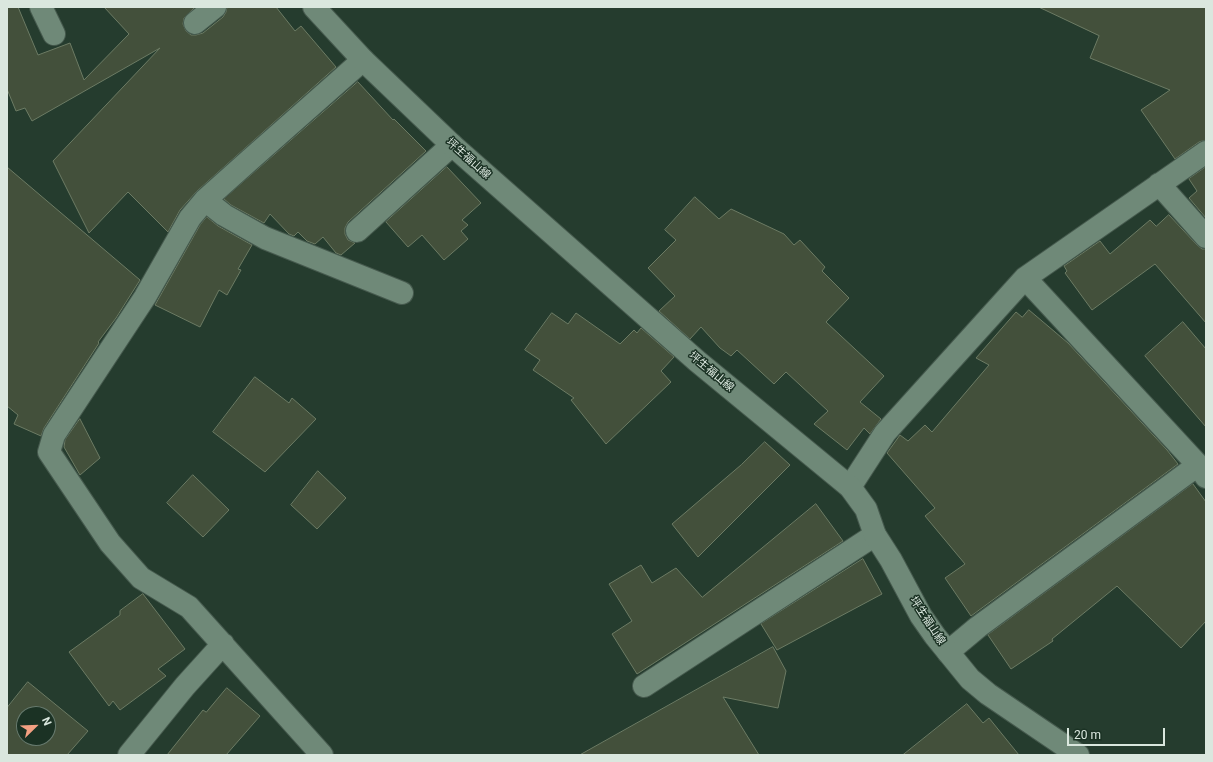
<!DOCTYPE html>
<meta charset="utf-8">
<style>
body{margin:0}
#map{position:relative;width:1213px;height:762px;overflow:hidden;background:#253c2e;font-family:Roboto,sans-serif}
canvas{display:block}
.frame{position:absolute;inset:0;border:8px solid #dae7de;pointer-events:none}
.north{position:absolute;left:16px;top:706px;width:40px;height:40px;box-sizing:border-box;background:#1b3224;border:1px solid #677a6e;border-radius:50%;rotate:67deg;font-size:11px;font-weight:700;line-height:16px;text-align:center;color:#dae7de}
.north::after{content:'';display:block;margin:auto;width:14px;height:18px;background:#f3a082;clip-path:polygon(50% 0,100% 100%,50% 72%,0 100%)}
.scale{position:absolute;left:1067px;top:728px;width:98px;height:18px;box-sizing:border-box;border:2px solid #dae7de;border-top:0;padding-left:5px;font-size:12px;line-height:14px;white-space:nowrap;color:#dae7de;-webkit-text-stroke:3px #1b3224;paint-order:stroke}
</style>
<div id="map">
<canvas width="1213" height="762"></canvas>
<div class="frame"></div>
<div class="north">N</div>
<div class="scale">20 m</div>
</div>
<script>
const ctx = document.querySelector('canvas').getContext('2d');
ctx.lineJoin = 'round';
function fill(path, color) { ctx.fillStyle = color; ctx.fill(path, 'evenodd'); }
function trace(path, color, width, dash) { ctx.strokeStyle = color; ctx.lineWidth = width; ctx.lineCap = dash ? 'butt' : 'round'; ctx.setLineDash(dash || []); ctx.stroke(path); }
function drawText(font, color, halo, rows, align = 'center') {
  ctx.font = font + ' Roboto,"Noto Sans JP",sans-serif'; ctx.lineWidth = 3; ctx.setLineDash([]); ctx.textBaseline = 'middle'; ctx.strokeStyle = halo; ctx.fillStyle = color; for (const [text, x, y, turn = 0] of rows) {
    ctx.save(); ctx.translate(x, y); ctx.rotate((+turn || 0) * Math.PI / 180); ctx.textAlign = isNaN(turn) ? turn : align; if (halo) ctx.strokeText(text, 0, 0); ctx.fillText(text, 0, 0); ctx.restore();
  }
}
const building = new Path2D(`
 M7 7H18L38 55 70 43 84 80 129 34 104 7H195L184 18 183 24 186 31 191 35H196L203 33 223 17 226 12 227 7H276L295 31 301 26 336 67 197 191 180 210 168 232 128 192 89 233 53 161 160 48 32 121 25 108 16 111 7 89Z
 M1039 7H1206V140L1199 142 1175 159 1141 110 1170 90 1090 58 1099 36Z
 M358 82 393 120 394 119 426 151 348 222 345 228V234L348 240 355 243 341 255 336 253 323 237 315 244 307 241 298 232 294 236 289 234 270 214 264 223 231 205 224 199Z
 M7 167 140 280 116 318 98 342 99 343 44 428 41 436 14 424 18 415 7 406Z
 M447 167 481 203 462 220 468 225 461 231 468 239 444 260 422 235 408 247 386 222Z
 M1206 167V218L1189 198 1197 191 1189 179Z
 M695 197 719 219 731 209 784 234 794 245 800 240 825 267 822 271 849 298 826 322 884 376 860 402 881 419 870 434 864 428 847 450 814 424 828 411 786 372 774 384 737 350 731 356 720 348 701 327 690 339 659 311 675 296 648 268 676 240 665 230Z
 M1169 215 1197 245 1202 249H1206V323L1155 264 1092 310 1065 273 1067 271 1064 266 1100 241 1110 254 1150 220 1156 226Z
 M207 217 218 226 252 245 238 269 241 270 227 295 219 290 200 327 155 305 200 225Z
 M1029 310 1068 343 1167 450 1178 464 971 616 945 578 965 564 925 516 935 508 887 453 900 435 908 441 925 425 932 432 989 365 976 358 1016 312 1022 317Z
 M552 313 568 324 576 313 620 344 634 330 637 333 641 328 674 357 661 371 671 382 606 444 571 400 574 398 533 370 540 360 525 350Z
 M1183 322 1206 349V427L1145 356Z
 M255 377 289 403 292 398 316 419 265 472 213 432Z
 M80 419 100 458 80 475 64 447 65 440Z
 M765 442 790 465 698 557 672 524 741 465Z
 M318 471 346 498 317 529 291 505Z
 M193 475 229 510 203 537 167 503Z
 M1193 484 1206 502V621L1181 648 1117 586 1052 639 1053 641 1011 669 988 635Z
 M816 504 843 541 637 674 612 634 632 621 609 584 641 565 652 583 676 568 702 597Z
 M863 559 882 594 777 650 761 624Z
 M143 594 185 649 158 669 166 676 120 710 113 701 109 706 69 652 120 615V611Z
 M773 647 786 671 778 708 723 697 759 755H580Z
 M28 682 88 731 67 755H7V708ZM24 714H48V738H24Z
 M227 688 260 716 226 755H167L203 710 206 712Z
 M967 704 983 723 989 718 1019 755H903Z`);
fill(building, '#43503b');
trace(building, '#6c7b64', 1);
const street = new Path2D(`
 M41 7 54 34
 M195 23 215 7
 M1159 184 1206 237
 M205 200 224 215 265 238 402 293
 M357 231 452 145
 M1025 278 1198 465 1206 477
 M850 487 885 433 1025 278 1206 152
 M948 652 978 627 1198 465
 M644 686 875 535
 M129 755 185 686 223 644
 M322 755 189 607 141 578 110 543 49 452 54 435 145 297 190 218 205 200 252 158 363 60`);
const secondary = new Path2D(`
 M314 7 363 60 452 145 697 361 850 487 866 509 875 535 891 560 921 616 935 636 970 679 988 694 1078 755`);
trace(street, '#465a4e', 24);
trace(secondary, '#465a4e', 24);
trace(street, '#6f8978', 22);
trace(secondary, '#6f8978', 22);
drawText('11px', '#dae7de', '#1b3224', [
 ["坪生福山線",468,159,42],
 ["坪生福山線",711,372,40],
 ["坪生福山線",927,621,57]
]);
</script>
